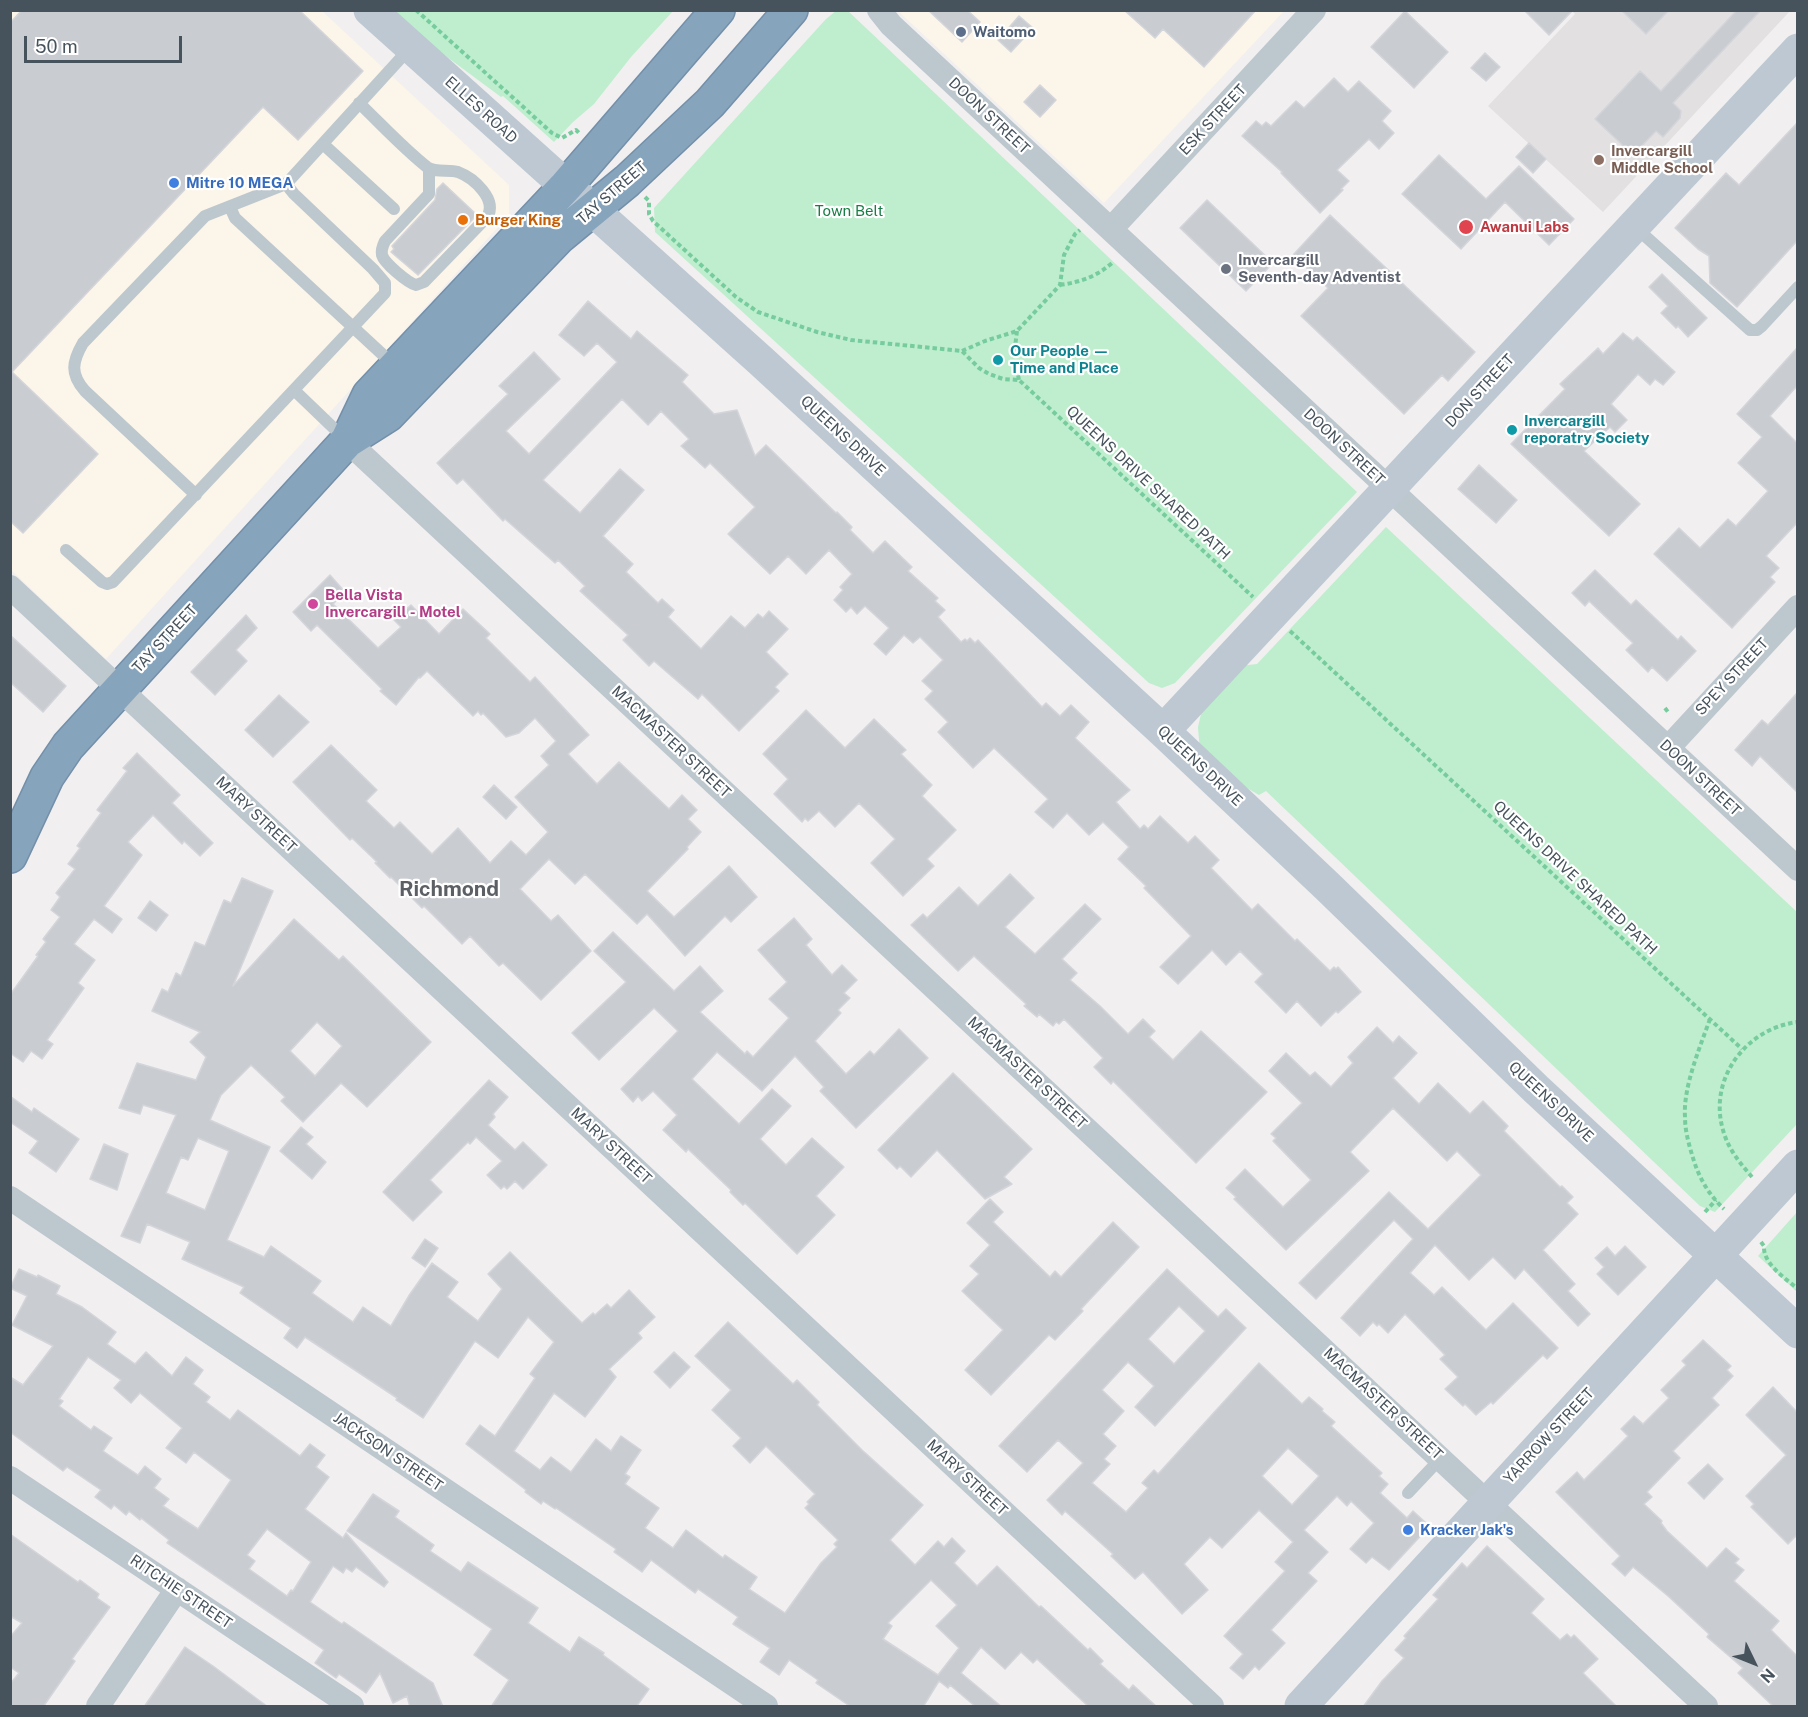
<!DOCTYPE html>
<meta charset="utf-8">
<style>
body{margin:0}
#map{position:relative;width:1808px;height:1717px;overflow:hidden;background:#f1efef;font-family:"Public Sans",sans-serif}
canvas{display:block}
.frame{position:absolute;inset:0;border:12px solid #47535c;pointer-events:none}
.north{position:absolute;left:1724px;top:1633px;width:60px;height:60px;-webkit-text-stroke:4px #fff;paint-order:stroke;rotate:133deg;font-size:16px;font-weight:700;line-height:24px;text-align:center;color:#47535c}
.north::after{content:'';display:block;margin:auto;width:21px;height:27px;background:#47535c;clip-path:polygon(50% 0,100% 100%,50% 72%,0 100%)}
.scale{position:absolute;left:24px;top:36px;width:158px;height:27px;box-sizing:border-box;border:3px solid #47535c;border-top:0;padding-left:8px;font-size:18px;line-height:21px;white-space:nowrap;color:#47535c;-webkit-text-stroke:4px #fff;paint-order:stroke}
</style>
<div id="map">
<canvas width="1808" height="1717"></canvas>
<div class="frame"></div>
<div class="north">N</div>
<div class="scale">50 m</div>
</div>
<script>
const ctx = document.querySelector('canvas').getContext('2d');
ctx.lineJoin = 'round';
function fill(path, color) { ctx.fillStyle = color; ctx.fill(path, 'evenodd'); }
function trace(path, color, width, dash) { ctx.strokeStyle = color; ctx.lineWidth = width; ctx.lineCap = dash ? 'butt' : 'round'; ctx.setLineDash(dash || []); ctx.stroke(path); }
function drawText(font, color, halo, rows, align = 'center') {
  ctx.font = font + ' "Public Sans",sans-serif'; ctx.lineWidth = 4.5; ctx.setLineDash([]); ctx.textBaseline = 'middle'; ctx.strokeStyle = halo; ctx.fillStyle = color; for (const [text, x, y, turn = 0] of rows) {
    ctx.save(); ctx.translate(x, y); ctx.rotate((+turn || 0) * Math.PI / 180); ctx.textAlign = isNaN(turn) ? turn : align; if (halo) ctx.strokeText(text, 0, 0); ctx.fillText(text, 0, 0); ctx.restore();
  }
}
fill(new Path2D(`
 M10 11H322L509 185V215L106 659 11 570Z
 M898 11H1284L1104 203Z`), '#fcf5e9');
fill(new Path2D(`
 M1572 11H1790L1603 212 1488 106 1575 14Z`), '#e2e0e1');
fill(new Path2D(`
 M837 10 848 11 1357 492 1175 683 1162 688 1149 683 655 232 654 208 826 19Z
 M385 11H673L631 57 594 104 573 122 554 142 503 96 501 97Z
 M1386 527 1797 912V1124L1715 1212 1700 1206 1266 791 1259 795 1230 778 1200 752 1198 727 1205 697 1240 666 1257 664Z
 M1797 1212V1292L1758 1256Z`), '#beeece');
const building = new Path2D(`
 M22 10H299L363 71 298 140 263 107 12 372 98 454 23 533 10 521V23Z
 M928 10H967L980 22 962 42Z
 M1124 10H1256L1204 67 1163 29 1155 38Z
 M1524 10H1573L1549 35Z
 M1621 10H1669L1646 34Z
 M1737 10H1761L1673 103 1681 111 1680 118 1663 137 1656 131 1633 155 1595 119 1640 71 1661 91Z
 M1405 11 1448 52 1414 88 1371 47Z
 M1019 16 1033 28 1011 52 998 40Z
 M1485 53 1500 67 1486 81 1471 68Z
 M1334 78 1348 92 1359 81 1391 111 1382 121 1394 133 1379 149 1369 139 1337 170 1349 181 1341 189 1343 190 1320 213 1281 173 1282 172 1242 136 1256 121 1262 126 1266 122 1271 126 1296 101 1304 108Z
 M1040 85 1056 100 1040 117 1024 102Z
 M1797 123V241L1737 307 1710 283 1709 256 1698 249 1675 228 1726 173 1739 185Z
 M1529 143 1546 159 1533 173 1516 157Z
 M1439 155 1486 199 1519 166 1574 219 1549 245 1505 202 1461 249 1402 194Z
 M443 183 477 215 418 275 391 252 394 249 392 246 435 200 437 189Z
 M1207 200 1273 263 1246 291 1180 228Z
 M1330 215 1475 352 1448 381 1442 375 1404 414 1301 316 1328 288 1293 255Z
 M1662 274 1707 318 1688 337 1678 326 1676 328 1661 313 1668 306 1649 287Z
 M588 301 631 339 637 331 688 375 682 382 714 414 737 410 755 456 766 445 836 513 837 512 852 527 850 530 873 553 885 541 912 567 908 571 938 598 935 601 945 610 938 617 961 642 965 639 967 641 970 638 975 643 978 640 1042 707 1046 703 1060 716 1071 705 1089 722 1075 738 1130 790 1116 802 1140 829 1144 825 1148 829 1160 816 1188 843 1195 836 1219 860 1211 868 1252 910 1258 904 1295 941 1297 939 1330 971 1334 967 1336 969 1338 967 1361 992 1338 1013 1336 1011 1321 1026 1297 1001 1286 1013 1255 982 1263 974 1240 951 1226 965 1212 950 1178 984 1160 967 1191 936 1144 888 1146 886 1118 859 1129 847 1103 822 1089 835 1067 813 1053 828 1035 812 1048 799 994 748 973 768 938 732 948 722 925 699 933 691 922 681 943 660 920 637 913 643 904 635 886 655 874 644 889 628 865 606 857 614 851 607 846 612 834 600 843 590 840 587 852 574 829 550 806 574 788 556 770 574 728 534 755 507 710 463 705 468 681 446 689 439 661 411 648 425 622 399 543 480 580 513 620 469 644 490 603 536 633 564 626 572 658 603 662 599 674 610 668 617 701 649 731 616 745 628 758 614 763 618 769 611 788 629 766 652 788 674 775 687 779 691 739 731 702 694 698 699 654 661 649 666 623 640 628 635 580 591 585 586 558 560 555 563 505 519 503 521 463 479 457 484 437 463 508 394 499 386 534 352 560 379 506 431 529 454 617 362 597 343 584 356 559 335Z
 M1623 333 1633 341 1637 337 1675 372 1663 385 1655 379 1650 385 1638 374 1611 404 1627 420 1615 432 1610 427 1584 451 1640 504 1609 536 1511 444 1565 389 1560 384 1598 348 1603 354Z
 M1797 348V386L1770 416 1797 443V523L1766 556 1779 568 1770 577 1775 582 1732 628 1654 554 1679 528 1700 548 1728 519 1736 526 1768 491 1738 463 1762 437 1737 414Z
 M1479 465 1517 500 1496 523 1458 489Z
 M1595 570 1631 605 1636 600 1678 640 1681 636 1696 651 1667 681 1652 667 1648 672 1626 650 1633 643 1589 601 1585 606 1572 593Z
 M330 575 345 592 333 604 378 648 401 627 394 620 411 605 439 634 463 609 490 634 486 638 530 682 535 677 589 735 568 754 597 784 619 762 669 809 682 795 697 810 688 819 701 832 687 847 688 849 647 891 674 917 729 866 757 897 731 922 725 916 685 956 647 914 637 924 585 874 575 884 549 859 520 889 551 921 558 915 591 951 541 1000 503 963 499 966 470 936 462 944 424 906 422 908 391 877 390 878 375 863 377 862 352 838 350 840 293 782 331 745 377 790 366 801 394 828 400 822 432 854 458 828 490 863 511 841 526 855 548 832 515 797 549 765 541 756 556 741 535 718 519 733 506 737 483 713 481 715 478 711 473 716 427 671 420 678 419 677 396 705 380 691 382 689 317 625 311 631 293 612Z
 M246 615 257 628 236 650 247 661 215 695 191 672Z
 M10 635 66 686 43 712 10 682Z
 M1797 693V792L1760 756 1752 766 1735 750 1762 720 1768 725Z
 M279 695 309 722 273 757 245 730Z
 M806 710 845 748 874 719 906 750 901 754 932 785 922 796 956 830 927 859 934 866 903 896 871 863 895 839 859 803 835 827 819 811 808 821 805 818 802 822 774 794 788 779 763 754Z
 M137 753 180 795 172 803 213 843 200 856 184 841 182 844 153 815 128 842 142 855 104 906 122 919 112 933 94 919 74 944 95 960 78 983 84 988 47 1040 53 1044 42 1059 31 1051 23 1062 10 1053V995L38 956 36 955 46 942 43 939 60 917 51 910 60 897 56 893 75 869 68 864 80 848 77 846 101 813 97 810 127 771 123 768Z
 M494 785 517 807 506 819 483 797Z
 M1010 874 1034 898 1005 927 1035 954 1085 904 1101 919 1062 959 1077 973 1070 980 1100 1006 1128 1034 1143 1019 1155 1031 1149 1037 1173 1060 1201 1031 1267 1092 1196 1163 1113 1081 1111 1084 1094 1067 1103 1058 1064 1019 1059 1024 1056 1022 1053 1026 1039 1014 1037 1017 1024 1006 1026 1004 974 956 958 971 911 925 923 914 927 918 959 887 978 906Z
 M242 878 273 891 233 986 294 919 339 960 343 956 431 1042 367 1107 341 1083 303 1122 281 1101 285 1097 251 1065 221 1095 210 1120 270 1147 227 1240 264 1257 271 1246 321 1281 312 1293 353 1322 363 1307 391 1326 410 1294 432 1263 458 1282 447 1297 478 1321 502 1289 488 1274 510 1252 582 1323 593 1313 595 1315 607 1304 611 1308 629 1290 655 1317 638 1333 642 1338 609 1369 616 1377 585 1417 554 1393 514 1451 540 1470 551 1457 571 1472 596 1439 611 1451 621 1436 641 1450 625 1474 630 1477 625 1484 659 1508 645 1528 673 1548 686 1530 723 1558 725 1555 757 1577 749 1589 785 1613 821 1563 837 1547 834 1544 838 1540 805 1508 809 1504 807 1502 815 1494 766 1446 750 1463 733 1446 741 1438 712 1410 731 1390 695 1356 728 1322 793 1384 797 1380 819 1402 817 1405 862 1450 923 1505 890 1540 915 1565 938 1541 944 1547 952 1538 965 1551 954 1563 977 1586 997 1566 1039 1607 1041 1606 1088 1650 1090 1648 1103 1661 1100 1664 1129 1690 1133 1685 1157 1707H1089L1037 1659 1033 1663 1021 1652 1005 1669 981 1647 961 1673 1002 1707H976L950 1685 948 1688 939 1681 923 1707H851L816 1683 818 1680 789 1660 779 1675 760 1662 770 1648 733 1624 738 1617 698 1589 695 1593 651 1560 642 1572 614 1552 616 1549 556 1508 555 1509 543 1501 541 1504 525 1492 526 1490 466 1444 480 1425 495 1436 535 1378 530 1374 554 1342 528 1317 498 1358 475 1341 423 1418 396 1400 397 1398 305 1337 297 1348 284 1338 291 1328 240 1293 244 1287 182 1259 190 1242 147 1224 140 1243 121 1236 176 1115 143 1105 140 1114 119 1108 137 1063 196 1080 206 1057 190 1042 200 1032 152 1011 162 989 168 992 176 973 181 976 195 942 205 946 224 900 231 903ZM317 1022 342 1046 315 1076 290 1051ZM198 1138 229 1151 205 1210 166 1193 181 1157 188 1160ZM931 1580 957 1605 936 1626 959 1648 938 1675 883 1639 892 1626 888 1623Z
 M150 901 168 915 156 931 138 918Z
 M794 918 812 939 806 945 832 975 842 965 857 980 844 993 850 998 838 1010 841 1013 815 1041 846 1074 870 1051 874 1055 899 1029 928 1058 856 1128 820 1091 824 1087 795 1056 762 1091 717 1052 692 1079 739 1124 772 1089 791 1106 760 1139 786 1165 812 1138 844 1167 816 1196 835 1215 797 1254 745 1203 743 1205 730 1192 731 1190 688 1149 686 1152 663 1130 677 1115 653 1091 642 1101 638 1096 633 1102 621 1089 678 1031 654 1008 599 1060 572 1033 626 982 594 951 613 932 674 991 700 966 723 991 700 1012 745 1054 747 1051 753 1057 789 1018 769 999 787 982 758 950Z
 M1377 1027 1393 1043 1399 1036 1417 1053 1393 1078 1419 1104 1438 1083 1470 1114 1483 1101 1508 1126 1504 1131 1560 1187 1562 1186 1573 1197 1567 1203 1578 1214 1543 1250 1575 1284 1568 1291 1590 1314 1578 1326 1524 1269 1515 1279 1493 1257 1469 1280 1435 1245 1410 1273 1434 1295 1442 1287 1486 1330 1513 1303 1558 1348 1547 1359 1543 1355 1493 1404 1491 1402 1476 1415 1465 1404 1463 1406 1445 1389 1458 1377 1440 1359 1445 1355 1405 1314 1388 1333 1379 1324 1377 1326 1373 1322 1360 1336 1341 1318 1413 1239 1394 1220 1316 1299 1299 1283 1389 1192 1428 1229 1481 1175 1457 1151 1447 1161 1393 1108 1350 1152 1369 1171 1286 1250 1234 1199 1236 1197 1226 1188 1245 1169 1283 1207 1311 1180 1273 1141 1276 1138 1271 1134 1302 1103 1269 1071 1286 1053 1310 1076 1315 1072 1331 1087 1353 1063 1348 1057Z
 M953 1073 1032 1149 1004 1177 1012 1184 985 1199 937 1150 911 1177 900 1166 897 1169 878 1150Z
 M489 1080 508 1097 493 1114 495 1117 488 1125 515 1150 523 1142 547 1165 523 1189 515 1181 507 1189 504 1186 501 1189 487 1175 502 1161 476 1137 470 1144 468 1142 430 1180 442 1192 413 1221 383 1192Z
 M10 1096 32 1112 34 1108 79 1139 56 1172 29 1153 38 1141 10 1122Z
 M301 1127 313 1137 306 1144 326 1162 312 1179 280 1151Z
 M104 1144 128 1154 117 1190 90 1179Z
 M990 1199 1003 1212 993 1222 1050 1277 1055 1271 1061 1277 1113 1222 1139 1247 1081 1309 1083 1311 1055 1340 1049 1335 991 1395 965 1370 1003 1330 962 1291 979 1274 970 1266 990 1245 967 1223Z
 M425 1239 438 1248 425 1267 412 1258Z
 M1625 1246 1646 1267 1618 1295 1597 1274 1604 1267 1595 1258 1607 1247 1615 1256Z
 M19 1269 37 1277 38 1275 60 1286 56 1294 82 1307 116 1332 107 1344 135 1364 146 1352 172 1376 186 1357 203 1370 193 1384 210 1397 206 1402 230 1420 238 1410 300 1456 310 1444 325 1455 316 1467 329 1477 305 1509 343 1538 346 1533 388 1582 384 1587 356 1567 352 1572 346 1568 343 1573 333 1566 310 1602 342 1624 344 1622 433 1683 443 1707H410L407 1696 393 1703 380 1673 366 1693 339 1674 336 1678 315 1663 324 1650 167 1543 169 1540 141 1518 140 1520 129 1511 126 1515 114 1505 111 1509 95 1497 101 1490 67 1467 63 1471 10 1432V1377L23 1385 53 1346 12 1325 27 1296 10 1288ZM88 1357 121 1380 114 1388 131 1403 140 1393 182 1428 166 1448 186 1463 194 1452 231 1480 198 1529 163 1506 169 1499 154 1488 161 1479 145 1466 138 1475 103 1451 112 1438 94 1426 91 1430 59 1406 63 1401 59 1399ZM267 1529 311 1562 293 1591 291 1590 287 1596 249 1569 255 1561 247 1555Z
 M1167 1269 1218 1317 1226 1309 1246 1328 1155 1426 1135 1407 1154 1386 1128 1362 1102 1390 1124 1411 1103 1434 1116 1446 1104 1459 1110 1464 1092 1483 1126 1512 1148 1488 1142 1483 1154 1470 1158 1474 1259 1363 1302 1404 1309 1397 1323 1409 1322 1411 1335 1422 1331 1426 1382 1473 1379 1476 1388 1484 1380 1493 1407 1518 1413 1511 1425 1522 1427 1529 1389 1570 1372 1557 1366 1563 1350 1549 1374 1523 1351 1501 1347 1506 1337 1496 1304 1530 1328 1552 1308 1573 1317 1581 1271 1630 1285 1643 1259 1670 1255 1666 1243 1679 1230 1668 1243 1654 1224 1636 1285 1571 1275 1562 1293 1542 1259 1510 1222 1548 1210 1537 1184 1564 1208 1590 1182 1614 1143 1572 1135 1579 1111 1556 1113 1554 1065 1511 1062 1515 1047 1500 1083 1463 1058 1440 1027 1472 999 1446ZM1179 1306 1205 1331 1174 1364 1148 1339ZM1288 1448 1319 1476 1292 1505 1262 1476Z
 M1703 1340 1731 1366 1727 1370 1733 1376 1712 1398 1719 1405 1673 1451 1680 1458 1647 1492 1652 1497 1644 1504 1662 1521 1661 1523 1667 1531 1707 1568 1726 1548 1739 1559 1735 1563 1744 1570 1734 1581 1779 1621 1771 1630 1797 1656V1707H1774L1738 1673 1743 1668 1707 1637 1709 1634 1668 1596 1633 1567 1625 1576 1612 1564 1620 1556 1556 1492 1577 1472 1584 1480 1628 1436 1621 1429 1634 1416 1643 1424 1669 1398 1661 1390 1686 1365 1682 1361Z
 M674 1352 690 1367 670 1388 654 1372Z
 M1773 1387 1797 1412V1535L1788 1544 1751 1507 1754 1504 1746 1496 1786 1455 1746 1415Z
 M1708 1464 1723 1479 1704 1499 1688 1483Z
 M373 1494 399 1511 395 1517 434 1545 430 1551 461 1572 468 1562 538 1608 528 1623 570 1652 579 1637 604 1653 603 1655 649 1689 636 1707H491L509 1680 474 1655 492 1629 347 1531Z
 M10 1534 78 1582 80 1580 99 1594 97 1598 110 1607 72 1659 75 1661 43 1707H10V1684L19 1673 10 1667V1637L22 1623 10 1616Z
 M1487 1546 1544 1599 1531 1613 1560 1640 1567 1634 1571 1638 1574 1635 1598 1659 1583 1673 1617 1707H1363L1382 1681 1404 1658 1395 1650 1406 1638 1404 1636 1438 1599 1433 1595 1462 1563 1467 1568Z
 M185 1647 213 1666 268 1707H144Z`);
fill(building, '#c9ccd1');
trace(building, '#d3d5da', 1.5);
const highway = new Path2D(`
 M347 441 369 395 566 186 718 10
 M10 856 47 777 68 746 347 441 388 415 559 237 627 181 710 103 791 10`);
trace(highway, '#738fa9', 36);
trace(new Path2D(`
 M416 10 552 133 562 138 576 130 579 133
 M645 197 649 201V214L653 221 736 297 758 312 817 332 851 340 962 351 979 368 989 374 1003 379 1019 380 1253 597
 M1060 285C1081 282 1098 276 1113 262
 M1017 331 1014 355 1019 380
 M962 351 985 341 1017 331 1060 285 1064 255 1075 234 1080 230
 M1290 631 1742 1049
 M1665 708 1668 712
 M1710 1019C1700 1047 1683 1087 1685 1117 1685 1131 1689 1145 1693 1158 1699 1178 1709 1195 1724 1209
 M1752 1177C1740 1163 1728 1149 1723 1130 1708 1079 1746 1028 1798 1022
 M1705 1212 1716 1200
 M1761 1242 1764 1246C1763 1264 1785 1278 1798 1289`), '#77cc9e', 4, [4.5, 3]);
trace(new Path2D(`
 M359 103C381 124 403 148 427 167 435 173 449 169 458 172 474 178 498 200 487 217L424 282 416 285C408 283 384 263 382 255 381 250 383 245 385 241L429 194V169
 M323 144 394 209
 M230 207 235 218 395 366
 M1635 227 1750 330H1757L1762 326 1798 287
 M294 390 345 439
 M196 495 85 391C70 374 72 362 83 343L205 216 286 184 410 48
 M66 550 102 582 107 584 113 582 385 293V283L373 269 294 194 286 184
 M1408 1493 1441 1458`), '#bdc7ce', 12);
trace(new Path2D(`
 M879 10 891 25 1798 869
 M1111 229 1314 10
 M347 441 1706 1706
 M10 587 1212 1706
 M1668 748 1798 607
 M10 1198 766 1706
 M10 1478 352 1706
 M98 1706 177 1589`), '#bdc7ce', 24);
trace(new Path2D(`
 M370 10 761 361 1163 731 1327 886 1536 1089 1798 1332
 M1163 731 1798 50
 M1301 1706 1798 1166`), '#bdc8d2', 33);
trace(highway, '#87a4bd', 33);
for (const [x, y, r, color] of [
 [961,32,6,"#5c6f8a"],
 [1599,160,6,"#8d6e63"],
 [174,183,6,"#3f7fe0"],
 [463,220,6,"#e8710a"],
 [1466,227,8,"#e0444e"],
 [1226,269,6,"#6b7280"],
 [998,360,6,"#0f9aa8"],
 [1512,430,6,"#0f9aa8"],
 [313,604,6,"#d1479c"],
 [1408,1530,6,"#3f7fe0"]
]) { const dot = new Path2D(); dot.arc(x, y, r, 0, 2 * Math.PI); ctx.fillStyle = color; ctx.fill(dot); trace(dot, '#fff', 2); }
drawText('bold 15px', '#4e5e75', '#fff', [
 ["Waitomo",973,32]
], 'left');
drawText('15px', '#47535c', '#fff', [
 ["ELLES ROAD",481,110,42],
 ["DOON STREET",989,116,43],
 ["ESK STREET",1213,120,-47],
 ["TAY STREET",612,193,-41],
 ["DON STREET",1480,391,-47],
 ["QUEENS DRIVE",843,436,43],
 ["DOON STREET",1344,447,43],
 ["QUEENS DRIVE SHARED PATH",1148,483,43],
 ["TAY STREET",165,639,-47],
 ["SPEY STREET",1732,677,-47],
 ["MACMASTER STREET",671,742,43],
 ["QUEENS DRIVE",1200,766,43],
 ["DOON STREET",1700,778,43],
 ["MARY STREET",256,815,43],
 ["QUEENS DRIVE SHARED PATH",1575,878,43],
 ["MACMASTER STREET",1027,1073,43],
 ["QUEENS DRIVE",1551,1102,43],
 ["MARY STREET",611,1146,43],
 ["MACMASTER STREET",1383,1404,43],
 ["YARROW STREET",1549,1436,-47],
 ["JACKSON STREET",388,1452,34],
 ["MARY STREET",967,1478,43],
 ["RITCHIE STREET",181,1592,34]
]);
drawText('bold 15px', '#785e54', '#fff', [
 ["Invercargill",1611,151],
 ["Middle School",1611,168]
], 'left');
drawText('bold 15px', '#366cbe', '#fff', [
 ["Mitre 10 MEGA",186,183],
 ["Kracker Jak's",1420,1530]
], 'left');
drawText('15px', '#197d46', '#fff', [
 ["Town Belt",849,211]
]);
drawText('bold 15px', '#c56008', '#fff', [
 ["Burger King",475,220]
], 'left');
drawText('bold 15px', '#be3a42', '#fff', [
 ["Awanui Labs",1480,227]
], 'left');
drawText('bold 15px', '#5b616d', '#fff', [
 ["Invercargill",1238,260],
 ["Seventh-day Adventist",1238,277]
], 'left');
drawText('bold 15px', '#0d838f', '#fff', [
 ["Our People —",1010,351],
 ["Time and Place",1010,368],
 ["Invercargill",1524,421],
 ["reporatry Society",1524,438]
], 'left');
drawText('bold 15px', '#b23c85', '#fff', [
 ["Bella Vista",325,595],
 ["Invercargill - Motel",325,612]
], 'left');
drawText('bold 21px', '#5c6064', '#fff', [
 ["Richmond",449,890]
]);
</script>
